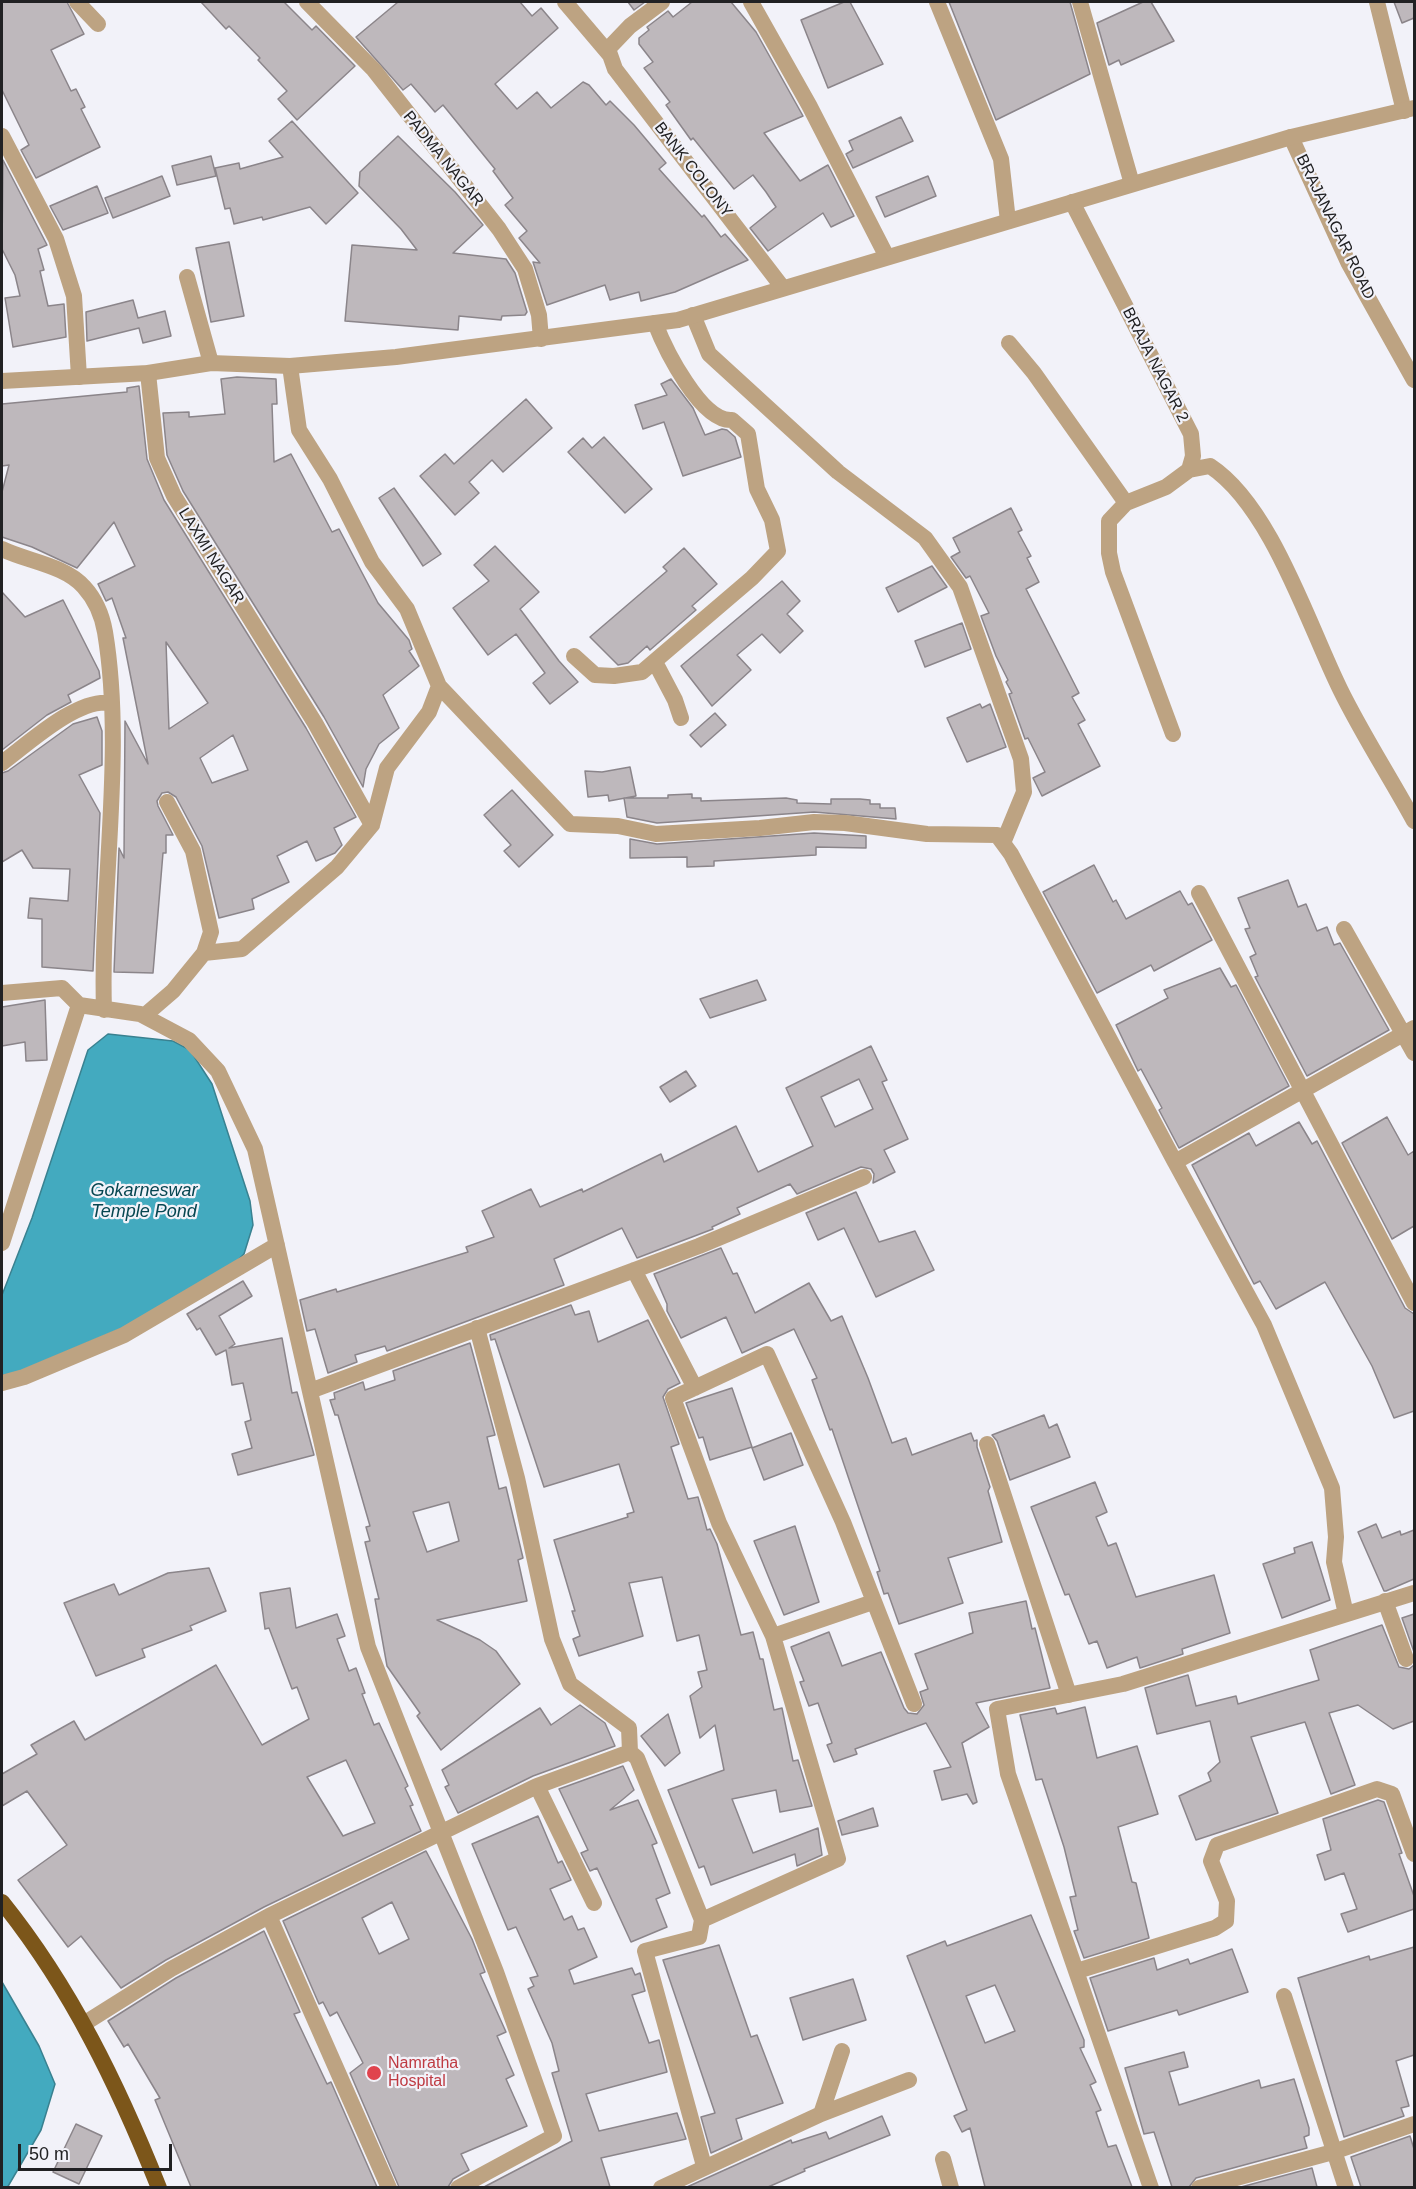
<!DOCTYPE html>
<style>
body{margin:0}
#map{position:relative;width:1416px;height:2189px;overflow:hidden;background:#f2f2f9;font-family:Helvetica,sans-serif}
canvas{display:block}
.frame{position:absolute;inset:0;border:3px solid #212123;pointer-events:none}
.scale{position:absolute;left:18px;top:2144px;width:154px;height:27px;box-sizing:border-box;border:3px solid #212123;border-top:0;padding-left:8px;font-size:18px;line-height:21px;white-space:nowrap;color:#212123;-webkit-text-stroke:4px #f2f2f9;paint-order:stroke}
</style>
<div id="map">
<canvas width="1416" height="2189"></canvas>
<div class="frame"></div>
<div class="scale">50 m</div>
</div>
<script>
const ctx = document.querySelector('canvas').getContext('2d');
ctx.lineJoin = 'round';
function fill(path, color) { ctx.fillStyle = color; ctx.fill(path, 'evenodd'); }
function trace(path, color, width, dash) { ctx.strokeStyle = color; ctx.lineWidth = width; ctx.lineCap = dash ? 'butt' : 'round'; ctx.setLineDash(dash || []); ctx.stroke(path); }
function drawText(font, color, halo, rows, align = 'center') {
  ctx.font = font + ' Helvetica,sans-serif'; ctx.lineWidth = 4.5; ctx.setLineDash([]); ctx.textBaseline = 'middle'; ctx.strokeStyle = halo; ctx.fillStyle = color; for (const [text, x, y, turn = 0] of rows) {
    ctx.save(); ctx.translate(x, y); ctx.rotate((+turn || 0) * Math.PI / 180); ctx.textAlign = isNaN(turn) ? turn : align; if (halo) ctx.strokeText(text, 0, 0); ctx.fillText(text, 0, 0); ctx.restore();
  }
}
const water = new Path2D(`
 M108 1034 173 1041 190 1050 212 1084 250 1201 253 1225 244 1254 231 1267 142 1320 14 1374 2 1375V1295L32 1218 88 1050Z
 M2 1982 39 2046 55 2084 41 2130 7 2188 2 2187Z`);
fill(water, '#43aabf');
trace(water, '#398190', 1.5);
const building = new Path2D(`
 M2 2H67L84 34 51 50 71 91 76 89 85 107 81 109 100 147 36 178 21 150 29 145 2 90Z
 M201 2H284L312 30 316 26 355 66 297 120 278 99 287 91 258 60 260 58 229 26 226 29Z
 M398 2H520L532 16 541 8 558 28 495 84 517 109 537 92 551 108 583 82 589 85 606 105 610 101 634 125 666 163 659 169 702 217 704 215 721 237 725 234 748 260 675 292 641 301 639 292 610 300 605 285 547 305 533 262 540 263 519 238 527 231 505 205 513 198 493 171 495 169 443 105 435 112 411 84 403 90 356 37Z
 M628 2H645L634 10Z
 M692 2H731L756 32 803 116 764 133 800 181 828 165 854 216 831 227 823 213 768 251 750 228 776 207 766 192 753 175 734 189 693 138 691 140 666 105 670 102 644 68 653 62 639 44V38L649 30 647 27 668 11 673 17Z
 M844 2H850L883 64 828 88 801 20Z
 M949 2H1070L1090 74 996 120Z
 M1143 2H1151L1174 41 1121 65 1119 60 1109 65 1097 23Z
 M1394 2H1414V18L1402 23Z
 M901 117 913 141 853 168 846 154 853 150 849 141Z
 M292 121 358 193 326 224 310 207 263 220 262 217 234 224 230 208 225 209 215 168 239 163 240 169 283 157 269 141Z
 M398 136 455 192 483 225 453 253 506 259 515 273 527 312 525 315 502 316 501 320 459 316 458 330 345 321 352 245 417 250 401 229 359 186 360 172Z
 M211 156 216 176 177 185 172 166Z
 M3 160 46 243 47 245 38 249 44 270 40 271 48 306 64 304 66 337 13 347 5 298 20 296 15 275 2 249Z
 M162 176 170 196 113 218 105 198Z
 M928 176 936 196 885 217 876 197Z
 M97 186 108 213 63 230 50 206Z
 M229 242 244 316 211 322 196 248Z
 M133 300 138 318 165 311 171 336 143 343 139 328 87 341 86 312Z
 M237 377 276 379 277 404H272L274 462 291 454 332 532 339 529 378 603 409 640 412 649 409 651 419 666 383 695 399 728 379 744 366 769 363 787 324 717 183 491 167 455 163 413 189 412V417L225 414 221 379Z
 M671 379 693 408 705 435 722 429 727 430 735 437 741 457 683 476 664 422 643 429 635 405 667 395 661 384Z
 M139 386 147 459 164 500 306 728 356 817 334 828 342 845 335 853 316 861 307 841 277 856 289 882 252 899 254 909 219 918 202 846 176 797 168 792 162 793 157 801 158 806 173 835H166V853H163L153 973 114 972 119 848 124 858 125 721 148 764 123 638H126L112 598 106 601 98 584 135 566 114 522 77 568 32 547 2 537V492L9 465 2 466V404L127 392V388ZM166 642 208 703 169 729ZM233 735 248 770 212 783 200 758Z
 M526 399 552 428 503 472 492 460 469 482 479 493 455 515 420 476 445 454 454 464Z
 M604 437 652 489 625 513 568 452 583 438 592 448Z
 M394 488 441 554 423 566 379 498Z
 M1011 508 1022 530 1018 532 1031 556 1027 558 1039 582 1026 589 1079 693 1072 697 1085 720 1078 724 1100 766 1042 796 1033 778 1045 772 1028 738 1025 739 1009 694 1012 693 1006 682 1008 680 996 656 981 616 989 613 970 576 966 578 951 557 960 552 953 538Z
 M495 546 539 592 520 609 559 661 578 682 550 704 533 683 545 673 516 634 488 655 453 608 489 581 474 565Z
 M684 548 717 584 692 606 696 610 650 650 647 646 628 663 618 665 590 637 667 571 663 567Z
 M932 566 947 587 898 612 886 588Z
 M782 581 800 601 787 614 803 631 780 653 762 634 737 655 751 670 712 706 681 666Z
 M2 592 25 617 63 600 99 671 100 678 68 695 71 702 47 715 2 750Z
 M962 623 971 649 925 667 915 641Z
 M980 704 982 708 990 704 1006 747 967 762 947 718Z
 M715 713 726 725 701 747 690 735Z
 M97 717 102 731V765L79 775 100 813 93 971 42 967V919L28 918 30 898 68 901 70 869 33 868 22 850 2 862V773L8 771 73 724Z
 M630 767 636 796 609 801 608 795 588 797 585 771 602 772Z
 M512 790 553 835 519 867 504 851 511 845 484 815Z
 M692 794V798H701V801L786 798 797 800V803L831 804V799H860L870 800V804H880V808H895L896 819 814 812 657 823 627 817 624 798H668V795Z
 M814 833 866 836V848L816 847V855L714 861V866L687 867V857L630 858V839L657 844Z
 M1094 865 1113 902 1116 900 1126 919 1180 891 1188 905 1192 903 1212 940 1154 971 1151 965 1097 993 1043 892Z
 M1288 880 1298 907 1306 904 1317 931 1327 927 1334 945 1340 943 1389 1030 1307 1076 1255 977 1258 976 1250 957 1256 954 1245 929 1250 928 1238 898Z
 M1220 968 1231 987 1236 985 1289 1086 1179 1148 1159 1110 1162 1108 1141 1069 1138 1071 1116 1025 1168 998 1164 990Z
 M757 980 766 1000 710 1018 700 999Z
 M45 1000 47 1060 26 1061 25 1042 2 1046V1007Z
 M871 1046 887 1080 882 1082 908 1139 884 1150 895 1172 873 1183 874 1174 871 1169 861 1167 797 1194 790 1184 737 1208 740 1214 712 1227 713 1229 637 1258 622 1228 554 1259 564 1285 387 1351 385 1346 355 1355 357 1362 328 1373 315 1329 307 1331 300 1300 336 1289 337 1292 468 1252 466 1247 494 1237 482 1211 531 1189 540 1207 582 1189 583 1192 661 1154 664 1162 736 1126 758 1172 813 1146 786 1088ZM859 1079 873 1109 835 1127 821 1097Z
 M686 1071 696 1086 670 1102 660 1087Z
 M1387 1117 1408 1155 1414 1151V1226L1392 1239 1342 1143Z
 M1299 1122 1312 1144 1317 1141 1405 1308 1414 1314V1411L1394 1418 1372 1366 1325 1282 1276 1309 1260 1281 1254 1284 1192 1165 1249 1133 1256 1146Z
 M856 1192 879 1242 915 1231 934 1270 876 1297 844 1228 818 1240 806 1213Z
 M721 1248 733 1274 737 1273 755 1313 809 1283 831 1321 842 1316 868 1378 892 1443 906 1438 912 1455 971 1433 974 1441 977 1440V1447L990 1487 988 1491 1002 1542 948 1558 963 1603 899 1624 888 1593 884 1594 877 1572 880 1571 832 1429 830 1430 812 1380 817 1378 794 1329 742 1353 726 1317 681 1338 667 1311V1304L654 1274Z
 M243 1281 252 1296 219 1316 235 1344 229 1348 282 1338 292 1393 297 1392 314 1455 238 1475 232 1454 252 1448 245 1422 251 1420 243 1383 232 1385 226 1350 216 1355 200 1328 197 1330 187 1314Z
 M571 1305 575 1315 589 1311 598 1342 648 1320 680 1383 668 1389 663 1397 679 1444 671 1447 688 1499 698 1497 707 1530 710 1529 717 1544 741 1635 753 1632 760 1659H763L774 1710 782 1708 793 1761 798 1760 812 1806 780 1812 776 1790 732 1799 753 1853 818 1828 822 1855 797 1866 795 1854 711 1885 704 1866 699 1868 668 1790 724 1770 715 1725 700 1738 690 1696 702 1687 698 1672 707 1670 699 1635 677 1641 662 1577 629 1583 643 1636 579 1656 573 1639 580 1636 572 1611H575L554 1540 628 1517 627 1514 634 1512 619 1464 544 1487 495 1339 491 1340 490 1335Z
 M470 1343 495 1435 487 1437 499 1489 506 1487 523 1558 518 1560 527 1601 437 1620 480 1640 496 1651 520 1684 441 1750 417 1716 420 1713 387 1666 375 1599H379L365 1542 370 1541 366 1527 370 1526 338 1415H335L330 1400 335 1399 334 1393 363 1382 365 1390 395 1380 393 1371ZM449 1502 459 1541 427 1552 413 1512Z
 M732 1388 752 1447 710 1460 703 1437 699 1438 686 1403Z
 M1044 1415 1049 1428 1057 1424 1070 1457 1010 1480 997 1441 992 1435Z
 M791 1433 803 1465 764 1480 752 1448Z
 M1095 1482 1107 1512 1096 1517 1108 1546 1116 1543 1136 1597 1214 1575 1230 1633 1182 1649 1183 1654 1140 1668 1137 1657 1107 1668 1097 1641 1089 1644 1069 1594 1065 1595 1031 1507Z
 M1376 1524 1382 1538 1400 1531 1401 1535 1414 1530V1579L1386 1591H1384L1358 1532Z
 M795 1526 819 1602 784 1615 754 1541Z
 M1312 1542 1330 1600 1282 1618 1263 1564 1295 1553 1294 1548Z
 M209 1568 226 1611 190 1626 192 1630 142 1649 145 1657 96 1676 64 1603 114 1584 119 1595 168 1573Z
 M290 1588 296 1628 337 1614 345 1636 337 1639 349 1671 356 1668 365 1693 362 1694 374 1725 379 1723 408 1786 405 1788 413 1805 410 1806 421 1831 264 1907 166 1960 121 1988 81 1936 68 1947 18 1880 67 1845 27 1791 2 1806V1774L37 1754 31 1745 74 1721 85 1740 216 1665 262 1745 309 1719 297 1687 292 1689 269 1628 265 1629 260 1593ZM346 1760 375 1823 343 1836 307 1777Z
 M1026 1601 1032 1629 1035 1628 1050 1688 976 1703 989 1727 962 1743 977 1802 973 1804 967 1794 942 1800 934 1771 951 1767 926 1723 855 1749 857 1754 834 1762 827 1745 832 1743 818 1703 809 1706 800 1682 804 1681 791 1647 829 1632 842 1666 881 1652 904 1708 908 1713 917 1714 924 1705 920 1692 928 1689 915 1654 973 1633 969 1613Z
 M1414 1614V1652L1402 1618Z
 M1382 1625 1399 1667 1409 1669 1414 1665V1721L1393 1729 1358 1705 1329 1713 1355 1785 1331 1794 1305 1722 1251 1737 1278 1813 1196 1840 1179 1796 1211 1781 1208 1773 1220 1762 1210 1721 1157 1734 1145 1688 1188 1675 1196 1706 1236 1696 1238 1704 1319 1680 1310 1650Z
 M580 1705 605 1723 615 1746 533 1776 458 1813 445 1787 449 1785 442 1770 540 1708 551 1725Z
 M1085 1707 1097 1758 1137 1746 1158 1814 1118 1827 1132 1882 1136 1883 1149 1938 1084 1958 1074 1931 1078 1930 1070 1897 1076 1896 1064 1847 1042 1779 1036 1780 1020 1715 1055 1708 1057 1714Z
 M668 1714 680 1753 665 1766 641 1736Z
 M623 1766 634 1790 610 1810 638 1800 657 1843 652 1845 670 1893 656 1899 667 1927 631 1942 597 1868 590 1871 581 1853 588 1850 559 1789Z
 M1378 1800 1384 1802 1402 1853 1399 1854 1414 1896V1909L1348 1932 1341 1914 1357 1909 1344 1873 1325 1880 1317 1855 1331 1850 1323 1819Z
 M873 1808 878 1826 842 1835 838 1821Z
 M538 1816 558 1863 562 1861 571 1880 550 1889 564 1920 572 1916 578 1930 584 1928 597 1957 569 1970 574 1984 632 1968 635 1975 640 1973 645 1991 632 1995 649 2043 659 2040 667 2072 586 2094 599 2131 677 2113 686 2139 601 2158 610 2187H484L572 2141 552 2073 559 2071 552 2043 528 1989 534 1986 530 1978 538 1976 516 1927 508 1930 472 1844Z
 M426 1851 472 1939 485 1972 480 1974 506 2032 497 2036 514 2075 506 2079 527 2126 461 2154 469 2170 453 2179 448 2187H399L350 2073 363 2063 337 2012 330 2016 323 2002 319 2004 283 1921ZM392 1902 409 1939 379 1954 362 1918Z
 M1031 1915 1084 2040V2047L1080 2048 1096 2082 1090 2085 1101 2110 1096 2112 1108 2147 1116 2145 1132 2187H985L970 2128 962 2132 954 2116 967 2110 907 1956 945 1941 947 1946ZM995 1985 1015 2031 985 2043 966 1996Z
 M264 1931 300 2012 294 2014 327 2084 331 2082 377 2187H191L155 2100 160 2098 128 2044 124 2047 108 2021 176 1978Z
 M719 1945 751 2037 757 2035 783 2103 736 2119 742 2139 711 2153 701 2117 715 2113 663 1960Z
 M1414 1947V2055L1396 2061 1409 2106 1401 2108 1404 2116 1344 2137 1298 1978 1369 1956 1370 1960Z
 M1232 1949 1248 1992 1179 2015 1177 2010 1108 2031 1090 1978 1154 1958 1157 1970 1188 1959 1190 1964Z
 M853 1979 866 2020 803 2040 790 1998Z
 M1184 2052 1188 2067 1169 2072 1179 2105 1259 2080 1261 2088 1294 2079 1309 2128V2135L1304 2137 1307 2148 1196 2178 1189 2187H1172L1154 2132 1144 2134 1125 2068Z
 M882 2116 890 2135 804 2169 805 2171 768 2187H687L791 2140 792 2143 826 2132 829 2139Z
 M76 2124 102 2136 79 2184 53 2172Z
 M1410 2136 1414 2149V2187H1361L1351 2157Z
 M1312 2168 1317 2187H1241Z`);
fill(building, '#beb8bc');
trace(building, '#8b858a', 1.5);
trace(new Path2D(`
 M77 2 98 24
 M307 2 374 70 499 229 525 269 539 315 541 339
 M565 2 610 55
 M662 2 630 26 608 49 615 69 783 288
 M751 2 809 105 887 257
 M937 2 1001 159 1008 221
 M1080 2 1132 184
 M1377 2 1404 111
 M2 136 56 239 74 296 79 377
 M1291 137 1348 262 1414 380
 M1072 202 1191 434 1193 456 1189 470 1166 487 1126 503 1109 521V553L1113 572 1173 734
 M187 277 211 363
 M693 315 709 354 838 472 925 538 960 587 1021 759 1024 792 1003 843
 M1009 343 1034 373 1126 503
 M290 366 299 430 330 479 372 562 407 609 439 686 429 712 387 768 372 825
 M148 373 157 458 174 496 315 723 372 825 337 867 242 949 204 953
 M1189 470 1210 466C1271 506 1308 624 1340 689 1362 734 1390 777 1414 821
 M2 549C26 561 65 565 84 587 95 599 102 615 105 632 125 752 100 888 104 1010
 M574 656 595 675 614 676 642 672 752 578 778 551 772 520 757 489 748 434 732 420C701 422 665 349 655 323
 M655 662 675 700 681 718
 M439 686 570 824 618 826 656 834 760 828 814 822 845 823 927 834 997 835 1011 854 1175 1162
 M2 763C28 744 77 698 110 703
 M1199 893 1414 1303
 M1344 929 1414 1053
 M2 993 62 988 79 1005 140 1014 189 1040 218 1071 255 1149 368 1647 496 1972 554 2136 458 2188
 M144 1016 173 991 204 953 211 932 193 851 167 802
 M2 1243 79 1005
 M634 1270 695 1388
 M477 1328 517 1478 552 1639 570 1684 629 1728 630 1752 637 1758 702 1920 699 1937 645 1951 704 2166
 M2 1383 24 1377 124 1335 277 1245
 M310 1391 699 1246 864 1177
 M987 1444 1069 1695
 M1385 1601 1406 1659
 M1346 1614 1334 1562 1336 1537 1332 1488 1264 1325 1175 1162 1414 1028
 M773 1636 873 1602
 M537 1786 594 1903
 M269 1916 389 2188
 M702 1920 838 1859 773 1636 719 1523 673 1398 767 1354 843 1522 914 1704
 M1077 1971 1215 1928 1226 1921 1227 1901 1211 1861 1217 1845 1377 1789 1392 1794 1414 1854
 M1284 1996 1346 2188
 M85 2023 171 1969 269 1916 537 1786 630 1752
 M821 2114 909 2080
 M943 2159 951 2188
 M661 2188 821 2114 842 2051
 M1151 2188 1008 1774 997 1709 1123 1684 1414 1593
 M1199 2188 1333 2152 1414 2124`), '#bda382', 16);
trace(new Path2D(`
 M2 381 148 373 211 363 290 366 396 357 678 320 1291 137 1414 108`), '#bda382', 16);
trace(new Path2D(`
 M2 1902C71 1988 118 2085 159 2188`), '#7c561a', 16);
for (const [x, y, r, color] of [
 [374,2073,8,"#e0444e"]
]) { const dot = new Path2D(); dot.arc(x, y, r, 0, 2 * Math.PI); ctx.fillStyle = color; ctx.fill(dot); trace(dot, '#f2f2f9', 2); }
drawText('16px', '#212123', '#f2f2f9', [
 ["PADMA NAGAR",443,159,51],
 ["BANK COLONY",693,170,52],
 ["BRAJANAGAR ROAD",1335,227,64],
 ["BRAJA NAGAR 2",1155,365,63],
 ["LAXMI NAGAR",211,556,58]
]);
drawText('16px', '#be3a42', '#f2f2f9', [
 ["Namratha",388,2064],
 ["Hospital",388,2082]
], 'left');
drawText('italic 18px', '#064651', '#f2f2f9', [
 ["Gokarneswar",144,1191],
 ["Temple Pond",144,1212]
]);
</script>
